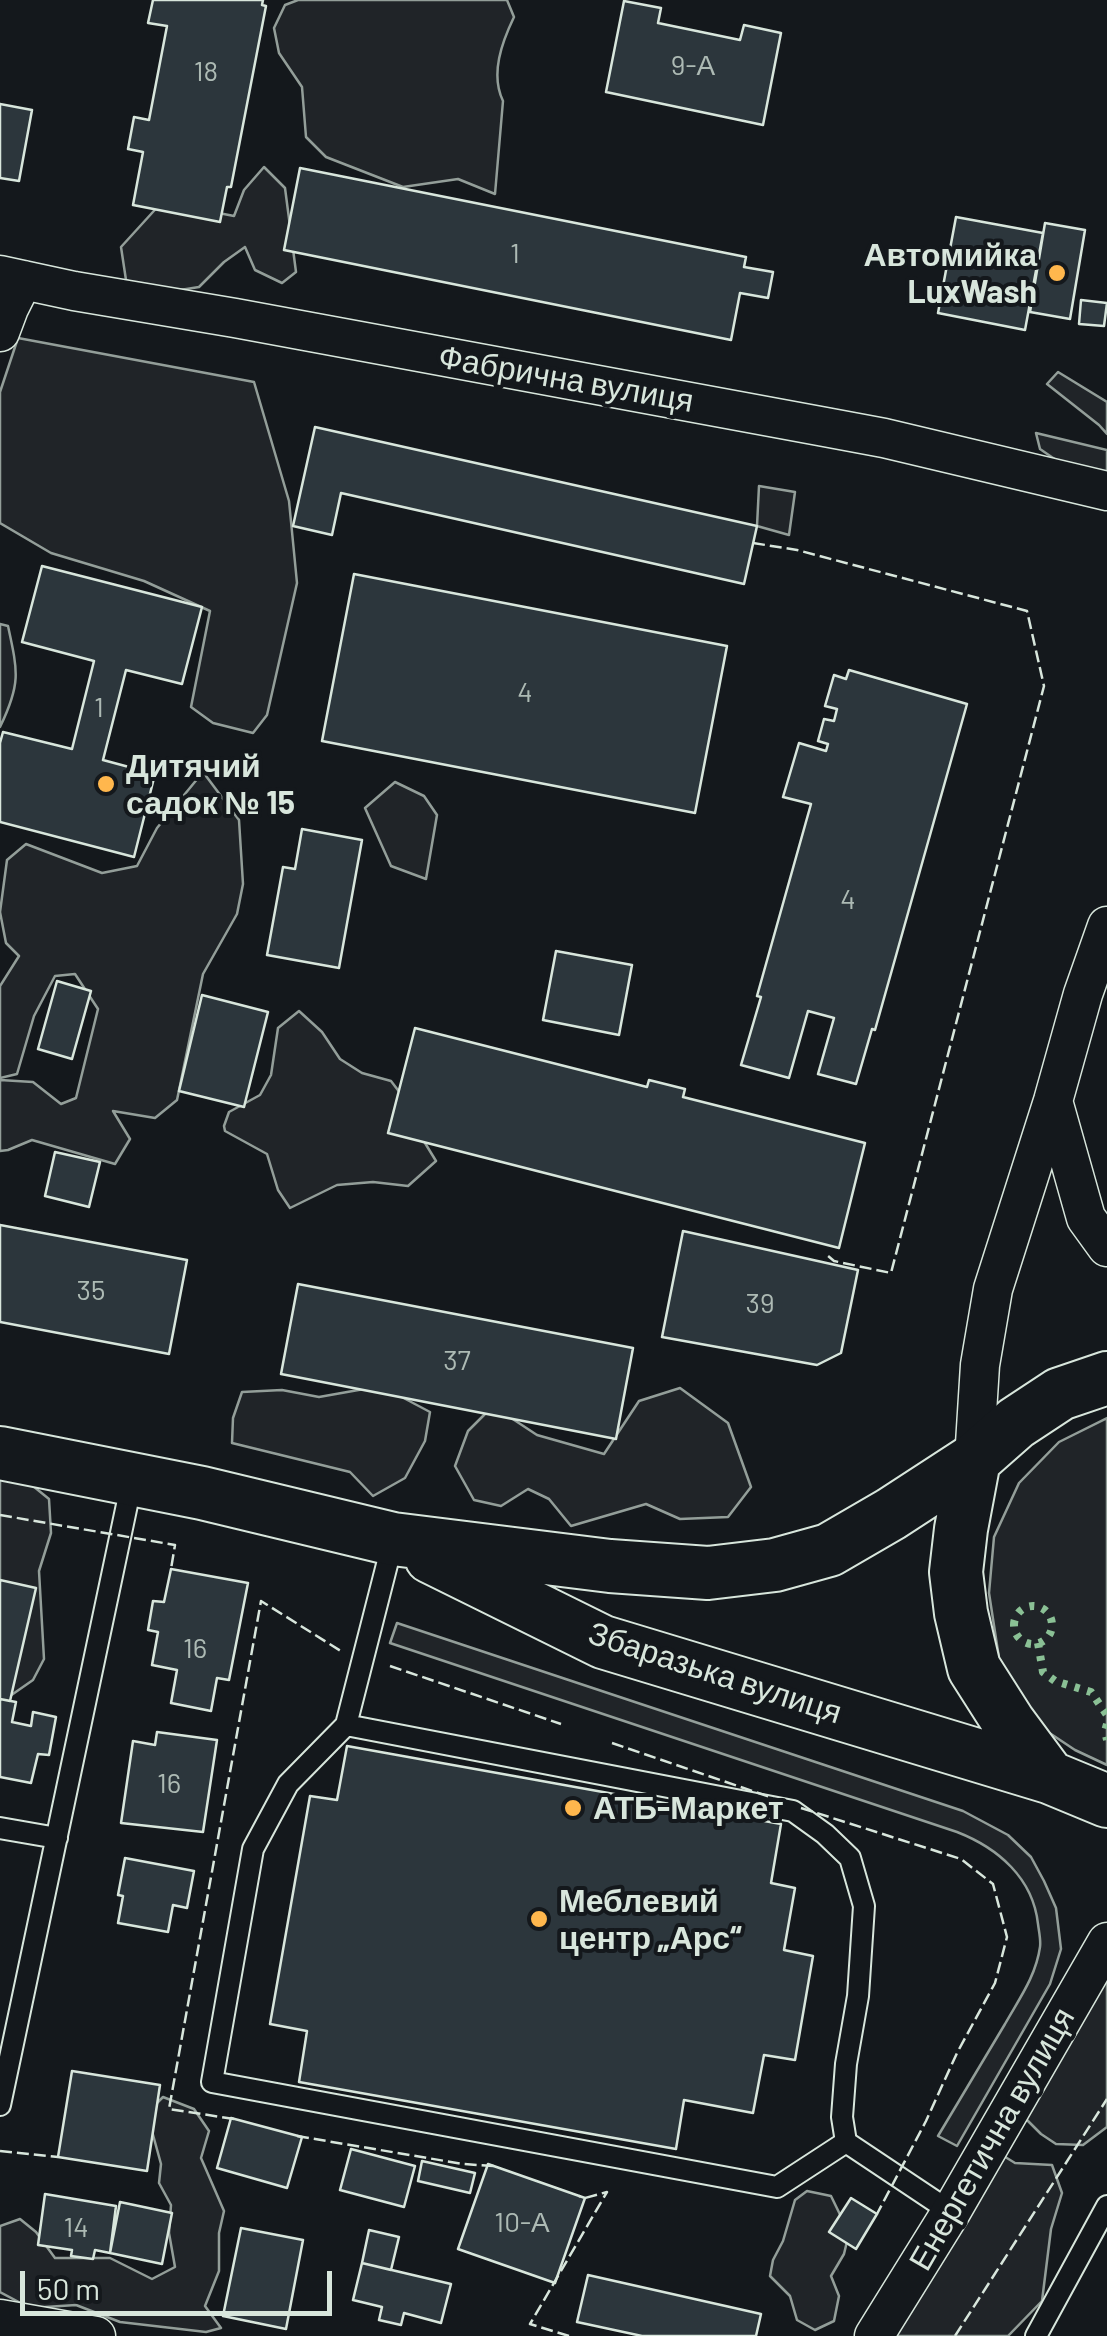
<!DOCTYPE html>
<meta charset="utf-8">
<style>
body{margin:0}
#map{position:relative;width:1107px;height:2336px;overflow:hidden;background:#14181c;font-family:Barlow,sans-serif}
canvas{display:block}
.scale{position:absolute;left:20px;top:2271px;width:312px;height:45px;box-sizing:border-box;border:5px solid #d8e6dc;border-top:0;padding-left:12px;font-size:30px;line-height:35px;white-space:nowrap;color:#d8e6dc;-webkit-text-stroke:8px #14181c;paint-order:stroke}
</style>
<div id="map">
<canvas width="1107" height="2336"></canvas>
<div class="scale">50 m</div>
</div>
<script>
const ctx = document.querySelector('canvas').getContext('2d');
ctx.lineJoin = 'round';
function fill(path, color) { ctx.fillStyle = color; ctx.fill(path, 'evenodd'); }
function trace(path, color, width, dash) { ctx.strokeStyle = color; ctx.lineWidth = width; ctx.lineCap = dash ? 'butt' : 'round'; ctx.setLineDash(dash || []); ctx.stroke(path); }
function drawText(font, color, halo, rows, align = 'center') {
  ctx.font = font + ' Barlow,sans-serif'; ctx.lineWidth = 8; ctx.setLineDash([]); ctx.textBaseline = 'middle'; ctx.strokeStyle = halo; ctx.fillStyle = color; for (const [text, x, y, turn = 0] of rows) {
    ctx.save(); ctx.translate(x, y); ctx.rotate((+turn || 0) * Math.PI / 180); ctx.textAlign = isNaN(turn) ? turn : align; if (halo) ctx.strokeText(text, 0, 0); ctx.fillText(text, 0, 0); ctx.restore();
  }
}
const green = new Path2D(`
 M298 0H507L514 17C502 42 490 74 503 101L495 194 458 179 403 187 326 157 306 137 302 87 279 53 274 28 285 5Z
 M264 167 285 188 296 272 282 283 255 270 245 247 224 262 199 287 155 294 126 280 121 247 162 202 234 216 244 190Z
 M18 338 254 382 289 501 297 583 267 715 253 733 213 723 191 707 210 611 144 581 51 553 0 523V392Z
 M1058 372 1107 402V434L1099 425 1047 384Z
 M1036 433 1107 450V472L1056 460 1040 449Z
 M759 486 795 492 789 535 757 526Z
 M0 624 8 626C18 672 21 684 0 727Z
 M203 772 239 820 243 884 237 914 203 974 177 1100 155 1118 113 1111 130 1139 115 1164 32 1140 8 1150 0 1151V1080L33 1082 61 1104 76 1098 98 1009 75 974 55 976 34 1016 17 1074 0 1078V986L19 956 6 943 0 912 7 860 26 844 102 873 137 866 157 828Z
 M395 782 424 796 437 815 426 879 391 866 365 808Z
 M299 1011 322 1032 340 1059 362 1073 391 1081 413 1110 425 1143 436 1161 408 1186 373 1182 337 1185 290 1208 278 1190 267 1154 225 1131 224 1126 229 1112 260 1095 271 1075 278 1028Z
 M381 1386 430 1412 425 1441 405 1478 373 1496 350 1472 232 1443 233 1418 242 1392 282 1390 319 1397Z
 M680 1388 728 1423 751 1487 728 1517 680 1519 646 1504 571 1526 549 1499 528 1489 501 1506 474 1500 455 1466 468 1431 493 1406 537 1435 604 1454 639 1401Z
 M1107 1418V1765L1075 1750 1042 1728 1023 1702 999 1658 989 1593 994 1537 1019 1483 1059 1442Z
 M0 1464 17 1473 49 1499 51 1533 39 1571 44 1659 33 1680 0 1703Z
 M397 1623 963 1811 1008 1835 1031 1857 1044 1881 1056 1908 1061 1949 1050 1984 957 2146 938 2136C961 2098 983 2061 1005 2024 1019 1999 1036 1976 1040 1947 1041 1940 1039 1932 1038 1924 1033 1878 998 1848 957 1832L390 1643Z
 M1107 1953V2127L1083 2145 1056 2144 1041 2134 1019 2112Z
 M163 2097 194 2109 209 2131 201 2158 224 2211 219 2233V2271L205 2306 221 2328 206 2332 120 2322 76 2305 30 2308 0 2292V2226L20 2219 36 2232 55 2258H110L152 2279 175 2267 169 2233 171 2205 159 2183 161 2164 147 2113Z
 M981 2142 1015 2163 1052 2165 1062 2193 1051 2229 1042 2301 1008 2336H869Z
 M807 2191 831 2196 849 2233 844 2254 831 2276 839 2296 834 2321 815 2330 797 2320 790 2296 770 2276 773 2260 783 2241 795 2200Z`);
fill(green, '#202428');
trace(green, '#939e99', 2.5);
const building = new Path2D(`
 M153 0H263L262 5 266 6 231 187H227L220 222 133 205 143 152 128 149 134 117 149 120 167 26 148 23Z
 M624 1 661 8 658 23 740 40 744 25 781 33 763 125 606 92Z
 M0 104 32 110 19 181 0 178Z
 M300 168 746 257 744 267 773 272 768 298 740 293 731 340 284 250Z
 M956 217 1043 233 1025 330 938 313Z
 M1045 223 1085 230 1070 319 1030 312Z
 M1081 300 1107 303 1104 326 1079 324Z
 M315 427 757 526 744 584 341 493 332 535 293 526Z
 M42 566 202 607 182 684 126 670 103 760 155 774 134 857 0 822V743L3 732 72 749 94 661 22 642Z
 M354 574 727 646 695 813 322 741Z
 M849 670 967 704 875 1030 872 1029 856 1084 818 1074 834 1018 808 1011 789 1078 741 1065 761 997 757 996 811 804 783 797 799 743 826 751 828 744 818 741 824 719 834 721 837 709 825 706 834 675 846 679Z
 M302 829 362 840 339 968 267 955 283 867 295 869Z
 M556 951 632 965 619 1035 543 1020Z
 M57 981 91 991 72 1059 38 1049Z
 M202 995 268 1012 244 1107 179 1091Z
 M415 1028 647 1087 649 1080 685 1089 683 1097 865 1143 839 1248 388 1133Z
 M55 1152 100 1162 89 1207 45 1196Z
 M0 1225 187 1260 169 1354 0 1322Z
 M683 1231 858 1270 841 1353 817 1365 662 1337Z
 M298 1284 633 1348 616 1439 281 1374Z
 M171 1569 248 1583 229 1680 217 1678 211 1711 171 1703 177 1670 152 1665 158 1632 148 1630 153 1601 164 1602Z
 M0 1580 36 1588 10 1701 0 1699Z
 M0 1699 16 1702 12 1722 31 1726 33 1712 56 1717 49 1755 38 1754 31 1783 0 1777Z
 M157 1732 217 1740 203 1832 121 1823 133 1741 155 1745Z
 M347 1746 781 1824 771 1883 795 1888 784 1950 813 1956 795 2060 764 2055 753 2113 684 2100 676 2149 299 2082 307 2031 270 2024 310 1796 337 1800Z
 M125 1858 194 1871 187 1908 173 1905 168 1932 118 1923 123 1896 118 1895Z
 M72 2071 160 2085 147 2171 58 2157Z
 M231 2118 302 2137 287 2188 217 2168Z
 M351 2149 415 2166 404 2207 340 2190Z
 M422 2161 475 2173 470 2193 418 2181Z
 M488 2164 585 2198 555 2283 458 2249Z
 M45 2194 116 2206 110 2253 95 2250 93 2259 71 2256 72 2250 38 2245Z
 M851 2198 877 2214 856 2249 829 2232Z
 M120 2202 172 2213 162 2264 110 2253Z
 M241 2228 303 2240 286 2329 223 2316Z
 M369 2230 399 2237 391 2270 362 2263Z
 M362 2263 451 2284 441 2323 404 2313 401 2325 379 2320 382 2307 353 2300Z
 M588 2275 761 2314 756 2336H642L577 2322Z`);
fill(building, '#2c363c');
trace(building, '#d8e6dc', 2.5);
const lane = new Path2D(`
 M393 1541 346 1725 793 1811 825 1834 850 1858 864 1906 858 1996 846 2064 842 2117 846 2142 951 2212
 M346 1725 288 1784 253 1849 212 2082 777 2187 846 2142
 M0 1828 57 1838
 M0 2105 132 1481
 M1036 2336 1107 2206`);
const street = new Path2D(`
 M0 275 74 291 235 318 825 427 884 438 1107 491
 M0 332 9 308 23 280
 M1053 1101 1086 1218 1107 1247
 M974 1460 980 1365 993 1289 1053 1101 1083 994 1107 926
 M0 2319 96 2336
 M874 2336 951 2212 1107 1942`);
const secondary = new Path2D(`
 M0 1453 202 1493 393 1539 610 1566 708 1573 775 1565 829 1550 891 1514 974 1460 1016 1423 1060 1394 1107 1378
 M974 1460 961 1529 956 1572 961 1613 974 1668 1009 1723 1049 1777
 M431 1557 603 1642 1049 1777 1107 1801`);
trace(lane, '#d8e6dc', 24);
trace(street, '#d8e6dc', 41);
trace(secondary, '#d8e6dc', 56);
trace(lane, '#14181c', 20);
trace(street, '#14181c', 38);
trace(secondary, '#14181c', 52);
trace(new Path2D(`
 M1014 1625a19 19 0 1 1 38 0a19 19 0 1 1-38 0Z
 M1038 1643 1043 1672 1055 1681 1091 1692 1107 1715
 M1107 1724 1105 1731 1107 1740`), '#8ac095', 8, [5, 8]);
trace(new Path2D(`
 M753 543 797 550 1027 611 1044 686 891 1273 834 1261 827 1255
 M0 1515 175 1545 171 1569
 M390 1666 561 1724
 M612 1743 773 1798
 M801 1808 961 1859 993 1884 1007 1937 995 1983 957 2053 926 2121 877 2214
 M234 2119 169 2109 261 1601 344 1653
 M297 2136 463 2164 494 2166
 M0 2151 58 2157
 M569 2336 530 2324 607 2192 585 2198 579 2196
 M955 2336 1107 2099`), '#d8e6dc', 2.5, [12, 5]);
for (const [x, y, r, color] of [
 [1057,273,10,"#ffb74d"],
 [106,784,10,"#ffb74d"],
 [573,1808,10,"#ffb74d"],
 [539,1919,10,"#ffb74d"]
]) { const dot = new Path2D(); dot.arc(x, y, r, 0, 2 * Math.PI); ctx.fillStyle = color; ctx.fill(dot); trace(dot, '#14181c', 4); }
drawText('28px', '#adbab4', null, [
 ["9-А",693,66],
 ["18",206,72],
 ["1",515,254],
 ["4",525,693],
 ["1",99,708],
 ["4",848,900],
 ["35",91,1291],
 ["39",760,1304],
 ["37",457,1361],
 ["16",195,1649],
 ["16",169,1784],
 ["10-А",522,2223],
 ["14",76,2228]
]);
drawText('bold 32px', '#d8e6dc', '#14181c', [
 ["Автомийка",1037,255,"right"],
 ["LuxWash",1037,292,"right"],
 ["Дитячий",126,766],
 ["садок № 15",126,803],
 ["АТБ-Маркет",593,1808],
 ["Меблевий",559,1901],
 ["центр „Арс“",559,1938]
], 'left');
drawText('32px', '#d8e6dc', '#14181c', [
 ["Фабрична вулиця",566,379,10],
 ["Збаразька вулиця",715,1673,18],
 ["Енергетична вулиця",992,2139,-60]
]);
</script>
